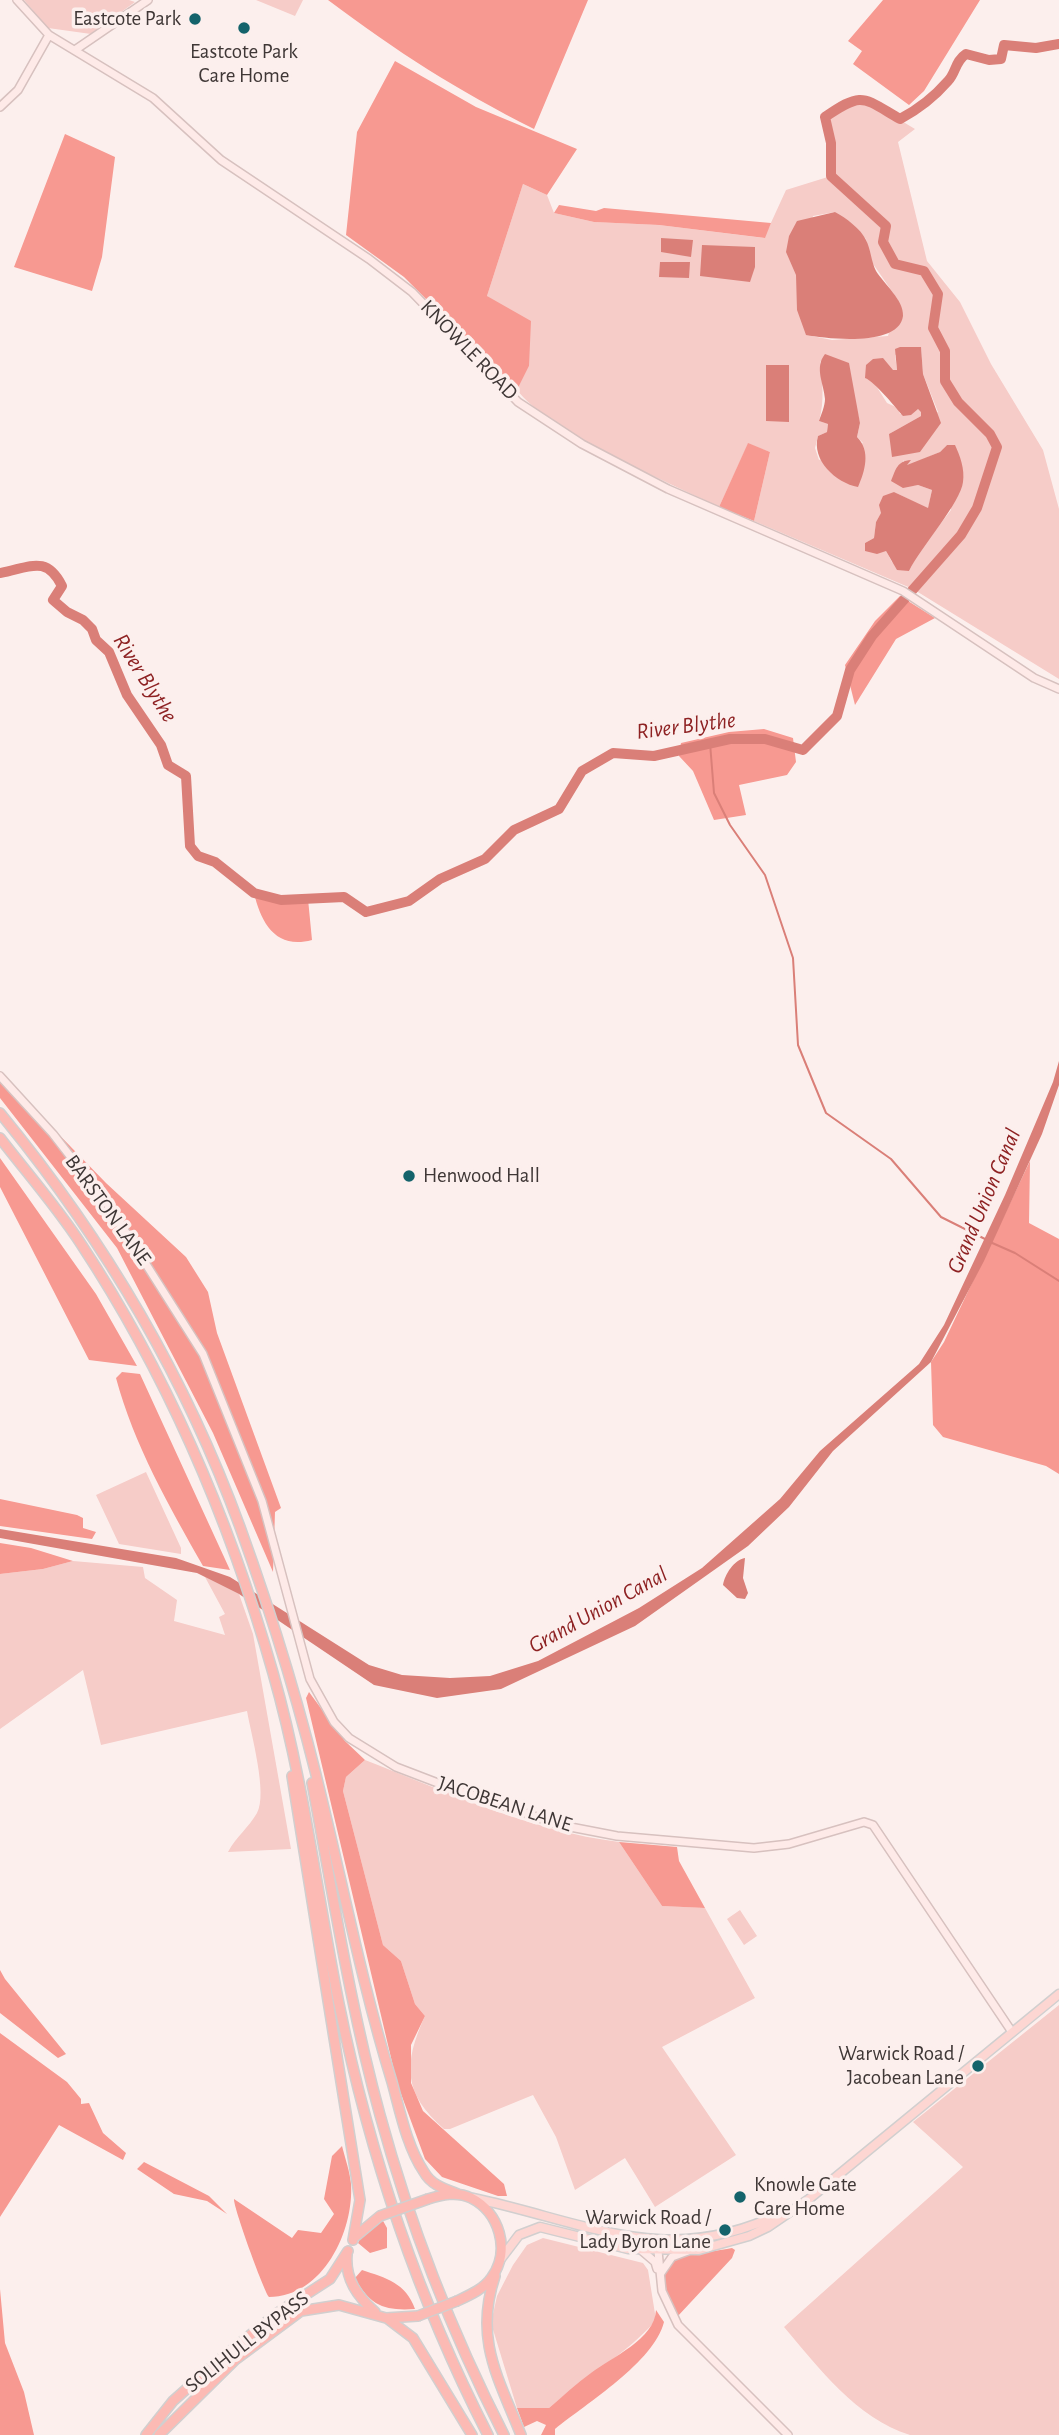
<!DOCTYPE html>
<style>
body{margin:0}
canvas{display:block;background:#fcefed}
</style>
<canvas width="1059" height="2435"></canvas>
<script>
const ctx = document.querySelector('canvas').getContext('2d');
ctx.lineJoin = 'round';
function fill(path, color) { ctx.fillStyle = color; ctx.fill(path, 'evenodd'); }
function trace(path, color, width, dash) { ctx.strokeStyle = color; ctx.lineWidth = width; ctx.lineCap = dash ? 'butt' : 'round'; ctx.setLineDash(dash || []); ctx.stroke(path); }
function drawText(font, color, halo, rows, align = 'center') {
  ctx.font = font + ' "Alegreya Sans",sans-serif'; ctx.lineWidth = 7; ctx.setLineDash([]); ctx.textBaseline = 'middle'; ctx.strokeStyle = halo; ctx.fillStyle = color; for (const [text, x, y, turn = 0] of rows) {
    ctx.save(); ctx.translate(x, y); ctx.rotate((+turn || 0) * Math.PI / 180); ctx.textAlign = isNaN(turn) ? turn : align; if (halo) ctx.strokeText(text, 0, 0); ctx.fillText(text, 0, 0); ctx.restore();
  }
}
fill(new Path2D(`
 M24 0H129L135 2 91 34 48 28Z
 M256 0H303L295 16Z
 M865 99 915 129 898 142 927 261 960 302 991 364 1043 450 1059 509V679L913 589 754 521 770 452 748 444 719 507C668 482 548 431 517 390L529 366 487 296 523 184 547 195 554 213 594 222 659 225 764 238 786 190 831 176V143L825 117 850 100ZM835 212 866 239 871 261 898 300 888 336 832 340 807 335C788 289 800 261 813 216ZM921 348 923 374 938 412 889 434 921 416V411L918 409 900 414 898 408 887 403 873 381 897 370 895 355ZM820 361 855 401 860 423 857 437 863 443 819 460 815 448 818 436 827 432 828 424 819 421C825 400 822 382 820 361ZM947 445 951 510 918 553 909 571 892 562 886 551 865 543 874 538 876 522 894 492 928 509 932 490 918 485 903 487V460L907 466 940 452Z
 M146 1472 181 1548V1554L119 1544 96 1495Z
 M73 1561 143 1567 145 1578 177 1600 174 1621 225 1635 219 1617 225 1614 205 1577 239 1594 253 1634 291 1849 228 1852C236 1837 249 1827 257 1813 268 1794 251 1734 247 1711L101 1745 83 1670 0 1729V1574L43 1569Z
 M365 1760C447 1792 531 1831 619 1842L662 1906 705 1908 755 1998 662 2047 736 2155 655 2207 625 2158 575 2190 556 2137 533 2095 450 2129H444C403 2093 403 2064 425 2016L415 2004 401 1961 383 1945 343 1791 346 1777Z
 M740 1910 757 1936 744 1945 727 1919Z
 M1059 2005V2435H910C856 2418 819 2368 784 2327L963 2167 913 2122Z
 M543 2238 643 2263 648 2270 656 2320C629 2352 583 2379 549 2408H517L491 2323 497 2296 513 2265 527 2245Z`), '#f6ccc8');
fill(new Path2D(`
 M328 0H588L534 129C457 90 397 52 328 0Z
 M883 0H980L924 91 909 105 853 64 862 51 848 41Z
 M395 61 476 107 577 149 547 195 523 184 487 296 531 321 529 366 517 390 404 277 346 235 357 132Z
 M65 134 115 157 102 257 92 291 14 267Z
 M559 205 596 211 604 208 771 223 765 238 659 225 594 222 554 213Z
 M748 443 770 452 754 521 719 507Z
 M900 596 935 618 896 639 855 705 845 665 875 621Z
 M764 729 793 738 796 762 787 775 739 785 746 815 714 820 693 771 679 756 681 743 729 732Z
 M254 893 281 900 308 899 312 940C276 950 261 923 254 893Z
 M0 1074 106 1183 186 1257 208 1292 217 1333 281 1508 275 1512 273 1572 213 1433 117 1248 0 1098Z
 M0 1158 96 1294 137 1366 89 1360 0 1187Z
 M1030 1161 1029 1223 1059 1239V1474L1046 1466 943 1437 933 1425 931 1362 944 1342Z
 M122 1372 140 1374 230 1570 203 1566C169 1506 134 1445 116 1378Z
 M0 1499 77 1515 83 1518V1528L96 1532 92 1539 0 1526Z
 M0 1543 31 1548 73 1561 43 1569 0 1574Z
 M309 1692 345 1741 365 1760 346 1777 343 1791 383 1945 401 1961 415 2004 425 2016 411 2045V2083L423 2111 504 2184 507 2196H498L442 2177 425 2159 397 2083 306 1698Z
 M619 1842 677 1847 679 1861 705 1908 662 1906Z
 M0 1970 5 1979 66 2054 58 2058 0 2013Z
 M0 2033 67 2082 81 2099V2104L89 2103 103 2133 126 2153 123 2160 59 2125 0 2217Z
 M342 2146C345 2158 350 2172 351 2184 354 2231 323 2297 269 2297 263 2289 233 2206 234 2199L292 2238 298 2230 321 2233 334 2214 324 2199 332 2156Z
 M144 2162 209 2196 227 2214 207 2201 174 2194 137 2169Z
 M382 2219 387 2228V2248L370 2253 358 2243 363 2232Z
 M732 2248 735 2250 732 2258 677 2317C647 2252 677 2258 732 2248Z
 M362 2270C386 2278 406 2283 415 2309 385 2311 370 2306 355 2278Z
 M0 2289 5 2343 24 2392 34 2435H0Z
 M656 2310 664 2322C654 2362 587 2403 555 2429V2435H541L546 2425 537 2421 524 2427 517 2408H549C563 2396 577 2383 591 2373 612 2357 655 2339 656 2310Z`), '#f79991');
fill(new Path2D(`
 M835 212C846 218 861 229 866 240 871 250 871 261 876 271 884 284 904 300 903 316 899 347 828 339 806 335L797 310 796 275 786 252 789 236 797 221Z
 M661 238 693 240 691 257 661 252Z
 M702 245 755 247V267L750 282 700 276Z
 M660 262H690L689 278 659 277Z
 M900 347H921L923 374 941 423 920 452 892 457 889 434 921 416V412L918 409 911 415 903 416C897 409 874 381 865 378L866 365 873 359 883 358 893 370H897L895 349Z
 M825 354 849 363 860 423 857 437C871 451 865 471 858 487 836 483 811 460 818 436L827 432 828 424 819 421C821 415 825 406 825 399 824 384 814 368 825 354Z
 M766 365H789V422L766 421Z
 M947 445H955C960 456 965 469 963 482 961 502 921 547 909 571L897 570 886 551 877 554 865 551V543L874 538 876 522 881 513 879 505 883 496 894 492 928 508 932 490 918 485 903 488 891 481C896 469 897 461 911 460L907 465 940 452Z
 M1059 1061V1085L1042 1134 984 1261 931 1362 833 1451 789 1507 748 1546 635 1626 501 1689 437 1698 374 1685 239 1594 197 1573 0 1538V1529L176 1558 230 1577 369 1665 402 1675 450 1678 490 1676 538 1661 639 1608 702 1568 780 1499 820 1451 919 1364 944 1325 1005 1195 1053 1082Z
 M745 1558 743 1578 748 1593 745 1599 737 1598 723 1585C725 1574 734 1560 745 1558Z`), '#da7f78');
trace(new Path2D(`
 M710 743 714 793 730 825 765 875 793 958 798 1045 826 1113 891 1159 941 1217 985 1239
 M990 1242 1015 1253 1059 1281`), '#da7f78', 2);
trace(new Path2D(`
 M0 573C29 568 46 554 62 586L53 600 67 612 83 620 92 629 96 640 109 652 127 695 161 745 168 765 186 776 190 846 198 856 215 862 254 893 281 900 344 897 366 912 409 901 440 879 485 859 514 830 559 809 582 771 613 753 654 756 730 739H765L803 750 837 716 850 670 872 636 961 535 977 508 997 447 990 434 958 402 945 381V351L933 328 938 294 924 271 895 264 883 242 886 226 831 176V143L825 117C863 91 862 97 900 119 917 110 935 96 948 81 956 73 955 61 966 54L989 60 1001 59 1004 45 1036 48 1059 44`), '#da7f78', 10);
const secondary = new Path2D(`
 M17 0 49 35 153 98 221 160 369 259 412 292 518 402 582 444 668 489 903 591 1034 678 1059 689
 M75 50 148 0
 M0 107 18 90 49 35
 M0 1076 53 1134 111 1209 203 1354 262 1501 310 1679 334 1722 349 1738 396 1767 443 1785 560 1825 617 1836 754 1848 789 1844 864 1822 873 1825 1012 2032
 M641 2250 655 2262 657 2269
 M658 2251 662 2291 678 2325 788 2435
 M661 2273 672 2257 688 2251`);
const primary = new Path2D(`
 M473 2198C587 2222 668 2270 783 2212
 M500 2260 519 2235 540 2227 628 2249 699 2250 749 2236 768 2227 809 2199 1059 1994`);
const highway = new Path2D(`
 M0 1113C102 1237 185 1376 240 1527 273 1618 302 1713 324 1808 346 1900 364 1991 392 2082 400 2111 407 2147 424 2172 431 2185 445 2189 458 2194
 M0 1138C27 1173 57 1207 81 1244 168 1376 230 1521 273 1673 304 1781 317 1894 339 2004 369 2153 418 2299 488 2435
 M292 1776 360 2200 353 2240
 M312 1783C333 1894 350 2006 380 2115 410 2225 452 2333 504 2435
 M428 2199C441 2195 457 2191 471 2198 499 2212 511 2250 492 2277 484 2289 470 2295 457 2301
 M356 2236 380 2216
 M347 2255C345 2279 357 2296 375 2312
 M495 2276C474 2339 498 2377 521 2435
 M388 2319 413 2338 472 2435
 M146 2435 173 2401 218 2361 279 2312 330 2279 348 2251
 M159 2435 235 2360 301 2311 339 2305 386 2318 418 2316`);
trace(secondary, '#d7c1bf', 10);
trace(primary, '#d1cfcf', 11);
trace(highway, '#d1cfcf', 12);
trace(secondary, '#feeae8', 7);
trace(primary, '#fdd6d2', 8);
trace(highway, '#fcbab4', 9);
const highwayBridge = new Path2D(`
 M380 2216 428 2199
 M418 2316 457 2301`);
trace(highwayBridge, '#d1cfcf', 12, []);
trace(highwayBridge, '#fcbab4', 9);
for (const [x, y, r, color] of [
 [195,19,7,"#14636b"],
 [244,28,7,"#14636b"],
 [409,1176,7,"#14636b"],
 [978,2066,7,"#14636b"],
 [740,2197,7,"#14636b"],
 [725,2230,7,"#14636b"]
]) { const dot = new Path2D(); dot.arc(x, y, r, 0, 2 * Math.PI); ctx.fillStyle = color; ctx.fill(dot); trace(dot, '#fcefed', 2.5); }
drawText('21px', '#3f3736', '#fcefed', [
 ["Eastcote Park",181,19],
 ["Eastcote Park",244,52,"center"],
 ["Care Home",244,76,"center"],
 ["Henwood Hall",423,1176,"left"],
 ["Warwick Road /",964,2054],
 ["Jacobean Lane",964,2078],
 ["Knowle Gate",754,2185,"left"],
 ["Care Home",754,2209,"left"],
 ["Warwick Road /",711,2218],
 ["Lady Byron Lane",711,2242]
], 'right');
drawText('21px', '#3f3736', '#fcefed', [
 ["KNOWLE ROAD",469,350,46],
 ["BARSTON LANE",108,1210,54],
 ["JACOBEAN LANE",505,1804,18],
 ["SOLIHULL BYPASS",247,2342,-38]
]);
drawText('italic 23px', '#8e2223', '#fcefed', [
 ["River Blythe",145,678,58],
 ["River Blythe",686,726,-7],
 ["Grand Union Canal",984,1201,-67],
 ["Grand Union Canal",598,1610,-29]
]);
</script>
